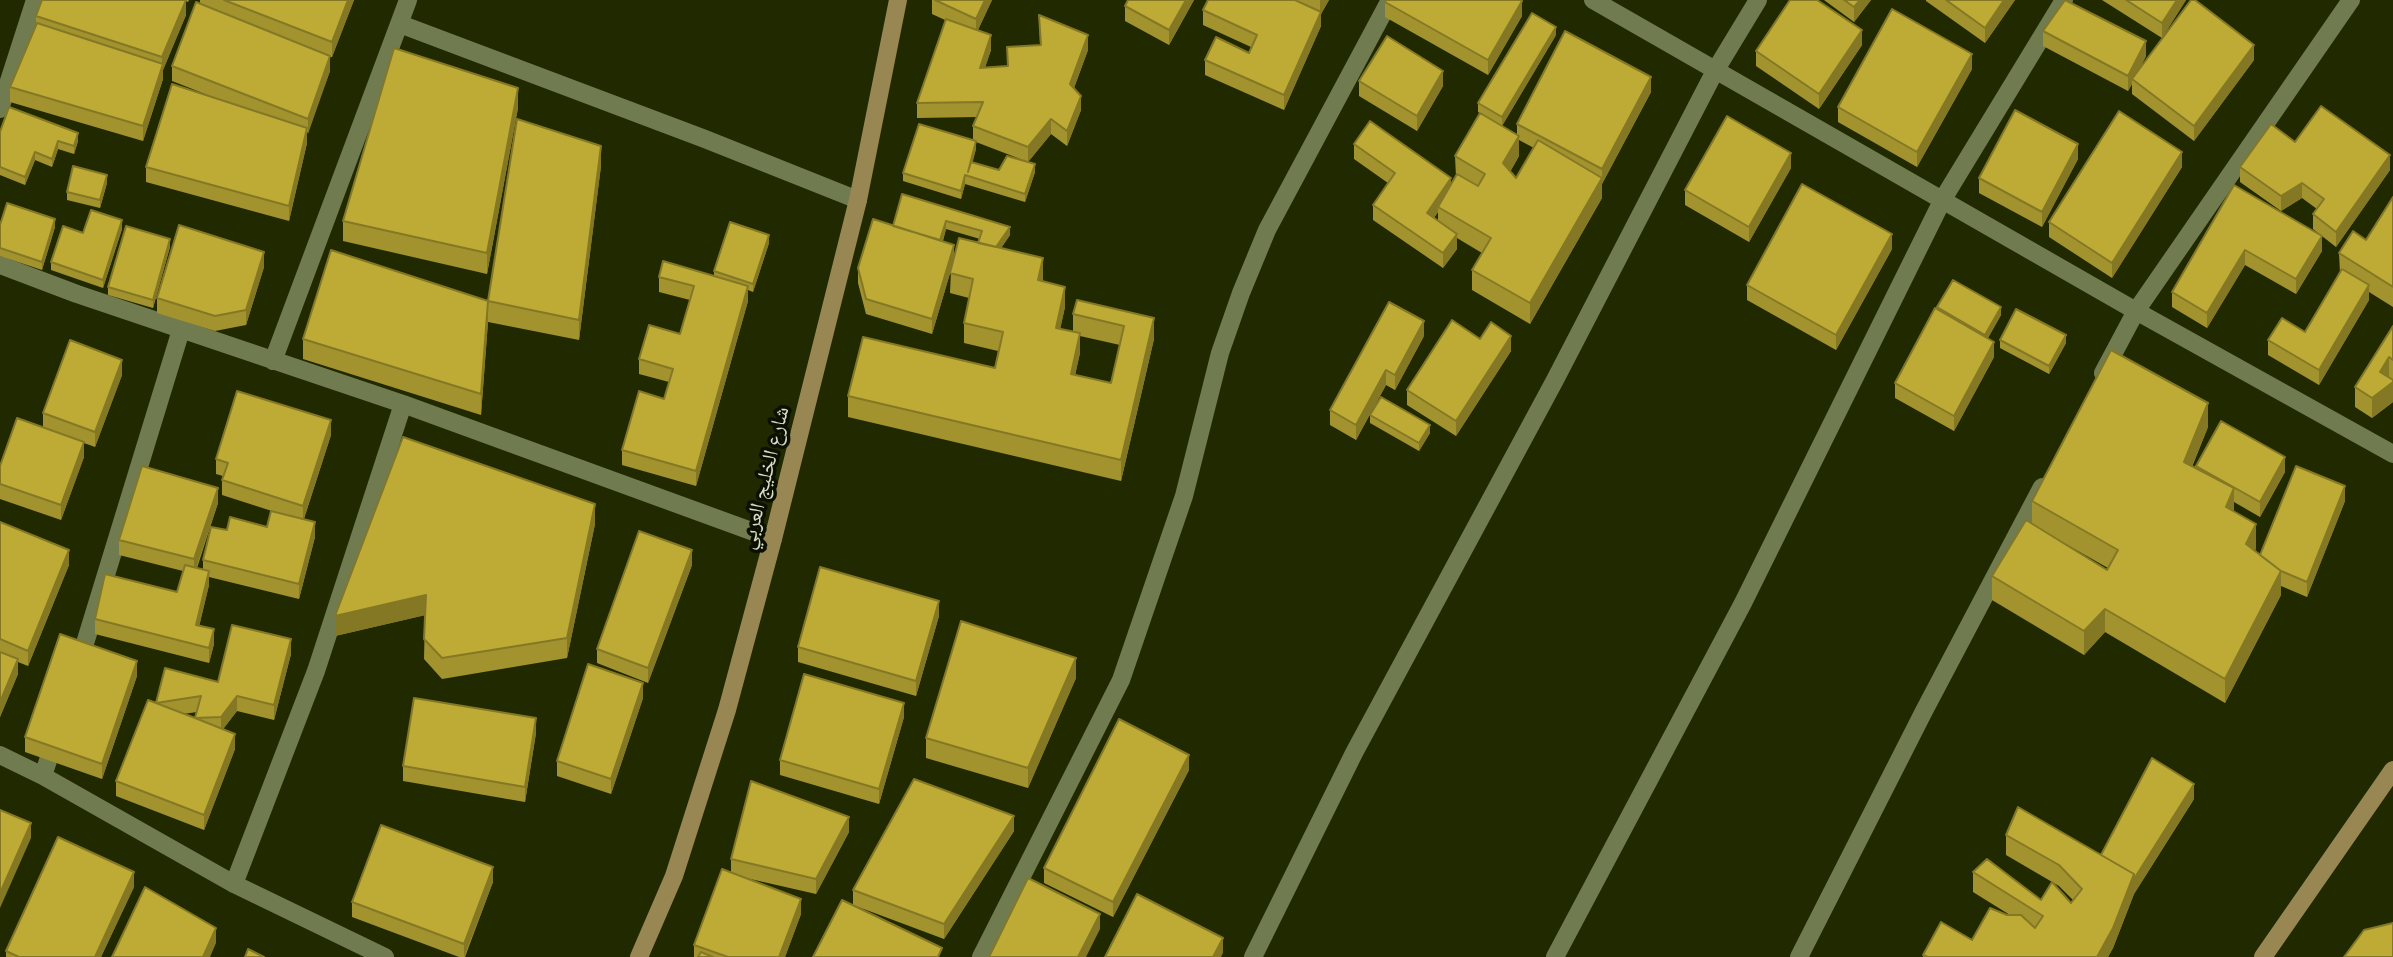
<!DOCTYPE html>
<meta charset="utf-8">
<style>
body{margin:0}
canvas{display:block;background:#212900}
</style>
<canvas width="2393" height="957"></canvas>
<script>
const ctx = document.querySelector('canvas').getContext('2d');
ctx.lineJoin = 'round';
function trace(path, color, width, dash) { ctx.strokeStyle = color; ctx.lineWidth = width; ctx.lineCap = dash ? 'butt' : 'round'; ctx.setLineDash(dash || []); ctx.stroke(path); }
function fill(path, color) { ctx.fillStyle = color; ctx.fill(path, 'evenodd'); }
function drawText(font, color, halo, rows, align = 'center') {
  ctx.font = font + ' Cabin,"Noto Naskh Arabic",sans-serif'; ctx.lineWidth = 7; ctx.setLineDash([]); ctx.textBaseline = 'middle'; ctx.strokeStyle = halo; ctx.fillStyle = color; for (const [text, x, y, turn = 0] of rows) {
    ctx.save(); ctx.translate(x, y); ctx.rotate((+turn || 0) * Math.PI / 180); ctx.textAlign = isNaN(turn) ? turn : align; if (halo) ctx.strokeText(text, 0, 0); ctx.fillText(text, 0, 0); ctx.restore();
  }
}
trace(new Path2D(`
 M1593 0 2136 311 2393 454
 M400 24 705 139 858 200
 M0 109 35 0
 M0 265 77 294 403 404 773 539
 M273 361 408 0
 M2103 373 2136 311 2351 0
 M78 666 181 330
 M0 755 43 776 234 884 385 957
 M43 776 55 739
 M234 884 316 671 403 404
 M981 957 1121 680 1184 496 1220 353 1241 293 1267 230 1390 0
 M1253 957 1354 753 1555 380 1715 71 1758 0
 M1555 957 1743 603 1943 199 2064 0
 M1799 957 1924 711 2042 487`), '#707b50', 18);
trace(new Path2D(`
 M639 957 674 876 727 710 773 539 858 200 898 0
 M2263 957 2393 770`), '#988752', 18);
fill(new Path2D(`
 M42 0H189L188 2 186 1V15L163 70V79L143 141 10 102V87L36 25V16Z
 M200 0H354L332 57H330V71L307 134V143L289 221 146 182V167L223 101 172 81V66L200 4Z
 M932 0H992L978 30 991 50 985 67 1008 66 1007 47 1040 45 1039 15 1088 50 1074 88 1081 110 1067 146 1051 134 1028 162 976 142V149L972 162 999 170 1035 172 1025 202 965 184 961 199 903 181V173L973 141V126L977 117 917 118V103L945 20 932 14Z
 M1128 0H1194L1169 45 1125 21V6Z
 M1208 0H1329L1321 14V26L1284 110 1205 75V60L1249 53 1251 47 1203 25V10Z
 M1824 0H1871L1854 22Z
 M1926 0H2015L1985 43 1926 1Z
 M2102 0H2186L2162 38Z
 M1385 2 1522 16 1488 75 1385 17Z
 M2043 31 2146 56 2139 69 2254 60 2194 141 2132 94V84L2128 91 2043 46Z
 M1556 35 1502 126 1478 112V103Z
 M1862 45 1819 109 1756 66V51Z
 M1972 69 1917 167 1838 122V107Z
 M1359 81 1443 86 1417 131 1359 96Z
 M1651 92 1602 184V198L1530 324 1472 290V270L1482 253 1457 238V249L1443 268 1373 220V205L1388 183 1354 159V144L1451 185 1456 177 1455 156 1517 135V124ZM1519 140 1534 148 1516 178 1510 172 1519 156ZM1438 212V221L1434 218Z
 M518 108 487 274 343 241V221Z
 M0 132 78 141 74 154 58 149 52 167 35 160 25 185 0 175Z
 M2295 142 2390 170 2336 247 2313 229V214L2317 209 2302 198 2281 211 2240 182V167Z
 M2078 159 2042 227 1979 193V178Z
 M601 166 579 340 488 322V301Z
 M2182 167 2112 278 2049 237V222Z
 M1791 168 1749 242 1685 205V190Z
 M107 183 100 208 67 200V192Z
 M2234 185 2322 251 2296 294 2245 265 2207 328 2172 307V292Z
 M902 194 1010 235 1001 248 1043 278V282L1065 307 1060 329 1073 332V314L1077 300 1154 339 1121 481 848 417V396L995 368 998 351 964 343V323L969 298 950 293 951 270 932 334 866 314 858 283V268L893 226ZM946 229 980 239 978 243 954 257 943 241ZM1080 336 1120 345 1111 383 1075 375 1080 353Z
 M2393 197V307L2369 292V300L2319 385 2268 355V340L2305 332 2340 273 2339 253 2366 240Z
 M0 225 55 227 42 270 0 256Z
 M122 229 103 288 51 270V262L83 233Z
 M769 243 753 292 748 290V301L696 486 622 465V450L664 399 669 382 639 374V359L680 334 690 300 659 292V277L714 276V271Z
 M170 247 153 308 108 295V287Z
 M1892 249 1836 350 1747 300V285Z
 M264 267 246 325 215 331 157 313V298Z
 M1937 307 2001 315 1988 338 1994 357 1954 431 1895 398V383L1937 309Z
 M488 322 481 415 303 359V339Z
 M2393 326V402L2372 418 2355 407V387Z
 M1424 336 1395 390 1386 385 1356 440 1330 425V410Z
 M1480 339 1511 351 1456 436 1407 405V390Z
 M2000 340 2066 343 2049 374 2000 348Z
 M122 375 95 447 84 443V457L61 520 0 499V466L43 427V413Z
 M1370 415 1430 433 1419 451 1370 423Z
 M2208 427 2192 467 2196 469V466L2285 472 2260 517 2234 502V512L2256 548 2255 551 2260 555 2345 501 2307 597 2281 586V595L2225 703 2105 632 2084 655 1992 600V576L2032 524V501ZM2048 534 2108 568 2107 570Z
 M331 435 304 519 315 537 299 599 209 577V585L199 626 214 644 209 663 95 634V619L177 592 183 571 119 555V540L218 503 197 568 203 569V560L227 530 267 527 275 512 222 495V480L223 476 216 474V459Z
 M0 522 69 565 28 666 18 662V674L0 717Z
 M595 524 567 658 442 679 424 659 425 615 335 636Z
 M692 565 648 683 597 663V649Z
 M939 616 916 696 798 662V647Z
 M291 654 274 720 237 711 223 729 235 749 204 830 116 796V781L156 703 218 682ZM197 712 195 718 183 714Z
 M137 676 102 779 25 752V737Z
 M1076 678 1028 788 926 758V738Z
 M643 698 611 794 557 776V761Z
 M904 717 879 804 780 775V760Z
 M536 733 525 802 403 781V766Z
 M1189 770 1113 917 1044 883V868Z
 M2194 799 2134 894 2113 948 2108 957H1923V955L1972 940 2007 915H2010L1973 892V872L2041 900 2071 903 2073 900 2059 886 2006 855V835L2101 855Z
 M1014 831 944 939 853 905V890Z
 M849 832 816 894 746 878 801 914 785 957H694V945L731 872V859Z
 M493 882 465 957H459L352 917V902Z
 M134 887 101 957H6V951Z`), '#a3932e');
fill(new Path2D(`
 M186 0V15L163 70V79L143 141V126L162 66V57Z
 M348 0H354L332 57V42Z
 M985 0H992L976 34V19Z
 M1186 0H1194L1169 45V30Z
 M1320 0H1329L1321 14V26L1284 110V95L1320 15Z
 M1860 0H1871L1854 22V7Z
 M2004 0H2015L1985 43V28Z
 M2177 0H2186L2162 38V23Z
 M1522 1V16L1488 75V60Z
 M1556 27V35L1502 126V117Z
 M1862 30V45L1819 109V94Z
 M991 35V50L980 83V68Z
 M1088 35V50L1070 99V84Z
 M2146 41V56L2134 81 2132 79V84L2128 91V76Z
 M2254 45V60L2194 141V126Z
 M1972 54V69L1917 167V152Z
 M330 56V71L308 134V119Z
 M1443 71V86L1417 131V116Z
 M1651 77V92L1602 184V169Z
 M518 88V108L487 274V253Z
 M1081 96V110L1067 146V131Z
 M1051 119V134L1028 162V147Z
 M307 128V143L289 221V206Z
 M78 133V141L74 154V146Z
 M1519 136V156L1503 184V163Z
 M58 141V149L52 167V159Z
 M976 141V149L969 177 968 172Z
 M2078 144V159L2042 227V212Z
 M601 146V166L579 340V320Z
 M35 152V160L25 185V177Z
 M2182 152V167L2112 278V263Z
 M1791 153V168L1749 242V227Z
 M2390 155V170L2336 247V232Z
 M1035 164V172L1025 202V194Z
 M107 175V183L100 208V200Z
 M965 175V184L961 199V191Z
 M1451 178V193L1438 207V212L1427 228V213Z
 M1602 178V198L1530 324V303Z
 M2302 183V198L2281 211V196Z
 M55 219V227L42 270V262Z
 M122 220V229L103 288V280Z
 M946 221V229L939 254V246Z
 M1010 227V235L991 263V255Z
 M1457 234V249L1443 268V253Z
 M1892 234V249L1836 350V335Z
 M769 235V243L753 292V284Z
 M2322 236V251L2296 294V279Z
 M170 239V247L153 308V300Z
 M954 245V260L932 334V319Z
 M2245 250V265L2207 328V313Z
 M264 252V267L246 325V310Z
 M1043 258V278L1038 301V280Z
 M2369 285V300L2319 385V370Z
 M748 286V301L696 486V471Z
 M1065 287V307L1056 348V328Z
 M488 301V322L481 415V394Z
 M2001 307V315L1985 343V335Z
 M1154 318V339L1121 481V460Z
 M1424 321V336L1395 390V375Z
 M1080 333V353L1071 394V374Z
 M2066 335V343L2049 374V366Z
 M1511 336V351L1456 436V421Z
 M1994 342V357L1954 431V416Z
 M2389 357V378L2393 382V402L2372 418V398L2380 372Z
 M122 360V375L95 447V432Z
 M1386 370V385L1356 440V425Z
 M2208 403V427L2184 486V462Z
 M331 420V435L303 521V506Z
 M1430 425V433L1419 451V443Z
 M84 442V457L61 520V505Z
 M2285 457V472L2260 517V502Z
 M2345 486V501L2307 597V582Z
 M218 488V503L194 574V559Z
 M2234 488V511L2226 507Z
 M595 504V524L567 658V638Z
 M315 522V537L299 599V584Z
 M2256 524V548L2246 568V544Z
 M69 550V565L28 666V651Z
 M692 550V565L648 683V668Z
 M209 571V585L196 640V625Z
 M2281 571V595L2225 703V679Z
 M426 595V615L335 636V616Z
 M939 601V616L916 696V681Z
 M2105 609V632L2084 655V631Z
 M214 629V644L209 663V648Z
 M291 639V654L274 720V705Z
 M1076 658V678L1028 788V768Z
 M18 659V674L0 717V702Z
 M137 661V676L102 779V764Z
 M643 683V698L611 794V779Z
 M237 696V711L221 732V717Z
 M904 703V717L879 804V789Z
 M536 718V733L525 802V787Z
 M235 734V749L204 830V815Z
 M1189 755V770L1113 917V902Z
 M2194 784V799L2134 894V879Z
 M1014 816V831L944 939V924Z
 M849 817V832L816 894V879Z
 M31 823V838L0 908V893Z
 M493 867V882L464 957V944Z
 M134 872V887L101 957H95Z
 M2134 874V894L2113 948 2108 957H2097Z
 M801 899V914L785 957H779Z
 M1100 914V929L1086 957H1078Z
 M216 928V943L210 957H203Z
 M1223 938V953L1221 957H1213Z`), '#847825');
const building = new Path2D(`
 M42 0H186L162 57 36 16Z
 M224 0H348L332 42Z
 M935 0H985L976 19Z
 M1128 0H1186L1169 30 1125 6Z
 M1208 0H1295L1321 12 1284 95 1205 60 1216 37 1249 53 1257 35 1203 10Z
 M1386 0H1520L1522 1 1488 60 1385 2Z
 M1790 0H1817L1862 30 1819 94 1756 51Z
 M1844 0H1860L1854 7Z
 M1946 0H2004L1985 28Z
 M2065 0 2146 41 2128 76 2043 31Z
 M2126 0H2177L2162 23Z
 M2191 0H2195L2254 45 2194 126 2132 79Z
 M196 2 330 56 308 119 172 66Z
 M1892 9 1972 54 1917 152 1838 107Z
 M1532 13 1556 27 1502 117 1478 103Z
 M1039 15 1088 35 1070 84 1081 96 1067 131 1051 119 1028 147 973 126 983 102 917 103 946 19 991 35 980 68 1008 66 1007 47 1041 45Z
 M37 23 163 64 143 126 10 87Z
 M1565 31 1651 77 1602 169 1517 124Z
 M1387 36 1443 71 1417 116 1359 81Z
 M394 48 518 88 487 253 343 221Z
 M172 84 307 128 289 206 146 167Z
 M2321 106 2390 155 2336 232 2313 214 2324 199 2302 183 2281 196 2240 167 2271 124 2295 142Z
 M9 107 78 133 74 146 58 141 52 159 35 152 25 177 0 167V132Z
 M2015 110 2078 144 2042 212 1979 178Z
 M2119 111 2182 152 2112 263 2049 222Z
 M1480 113 1519 136 1503 163 1516 178 1538 140 1602 178 1530 303 1472 270 1491 238 1438 207 1457 174 1478 186 1485 174 1455 156Z
 M1727 116 1791 153 1749 227 1685 190Z
 M517 119 601 146 579 320 488 301Z
 M1370 121 1451 178 1427 213 1457 234 1443 253 1373 205 1395 173 1354 144Z
 M919 124 976 141 968 172 971 162 999 170 1007 156 1035 164 1025 194 965 175 961 191 903 173Z
 M73 166 107 175 100 200 67 192Z
 M1802 184 1892 234 1836 335 1747 285Z
 M2234 185 2322 236 2296 279 2245 250 2207 313 2172 292Z
 M902 194 1010 227 996 247 978 243 982 231 946 221 940 240 893 226Z
 M2393 197V287L2339 253 2353 231 2366 240Z
 M7 203 55 219 42 262 0 248V225Z
 M91 210 122 220 103 280 51 262 63 226 83 233Z
 M873 219 954 245 932 319 866 299 858 268Z
 M730 222 769 235 753 284 714 271Z
 M179 225 264 252 246 310 215 316 157 298Z
 M126 226 170 239 153 300 108 287Z
 M959 238 1043 258 1038 280 1065 287 1056 328 1080 333 1071 374 1111 383 1124 326 1073 314 1077 300 1154 318 1121 460 848 396 863 337 995 368 1003 332 964 323 973 279 950 273Z
 M331 250 488 301 481 394 303 339Z
 M663 261 748 286 696 471 622 450 639 391 664 399 673 369 639 359 649 325 680 334 694 286 659 277Z
 M2342 269 2369 285 2319 370 2268 340 2282 318 2305 332Z
 M1953 280 2001 307 1985 335 1937 307Z
 M1389 302 1424 321 1395 375 1386 370 1356 425 1330 410Z
 M1935 308 1994 342 1954 416 1895 383Z
 M2016 309 2066 335 2049 366 2000 340Z
 M1452 320 1480 339 1491 322 1511 336 1456 421 1407 390Z
 M2393 326V360L2389 357 2380 372 2393 380V382L2372 398 2355 387Z
 M70 340 122 360 95 432 43 413Z
 M2111 350 2208 403 2184 462 2234 488 2226 507 2256 524 2246 544 2281 571 2225 679 2105 609 2084 631 1992 576 2026 520 2107 570 2118 550 2032 501Z
 M237 391 331 420 303 506 222 480 228 463 216 459Z
 M1381 397 1430 425 1419 443 1370 415Z
 M17 418 84 442 61 505 0 484V466Z
 M2221 421 2285 457 2260 502 2196 466Z
 M403 437 595 504 567 638 442 658 424 639 426 595 335 616Z
 M142 466 218 488 194 559 119 540Z
 M2296 466 2345 486 2307 582 2281 571 2260 555Z
 M271 511 315 522 299 584 203 560 211 527 227 530 230 517 267 527Z
 M0 522 69 550 28 651 0 639Z
 M639 531 692 550 648 668 597 649Z
 M185 565 209 571 196 625 214 629 209 648 95 619 105 574 177 592Z
 M820 567 939 601 916 681 798 647Z
 M961 621 1076 658 1028 768 926 738Z
 M232 625 291 639 274 705 237 696 221 717 195 718 235 734 204 815 116 781 148 700 156 703 165 668 218 682ZM201 696 195 718 156 703Z
 M60 634 137 661 102 764 25 737Z
 M0 652 18 659 0 702Z
 M588 664 643 683 611 779 557 761Z
 M804 674 904 703 879 789 780 760Z
 M414 698 536 718 525 787 403 766Z
 M1119 719 1189 755 1113 902 1044 868Z
 M2152 758 2194 784 2134 879V874L2101 855Z
 M914 779 1014 816 944 924 853 890Z
 M751 781 849 817 816 879 731 859Z
 M2018 807 2134 874 2113 928 2097 957H1928L1923 955 1941 922 1972 940 1990 908 2007 915H2021L2035 928 2043 916 1973 872 1987 859 2041 900 2052 882 2071 903 2082 889 2059 865 2006 835Z
 M0 810 31 823 0 893Z
 M381 825 493 867 464 944 352 902Z
 M58 837 134 872 95 957H19L6 951Z
 M722 869 801 899 779 957H728L694 945Z
 M1028 878 1100 914 1078 957H989Z
 M145 887 216 928 203 957H112Z
 M1137 894 1223 938 1213 957H1105Z
 M842 900 942 948 938 957H813Z
 M2393 923V957H2344L2364 930Z
 M248 949 264 957H245Z
 M701 952 713 957H698Z`);
fill(building, '#bdab35');
trace(building, '#847825', 2);
drawText('21px', '#d7dec6', '#0c1002', [
 ["شارع الخليج العربي",765,478,-76]
]);
</script>
